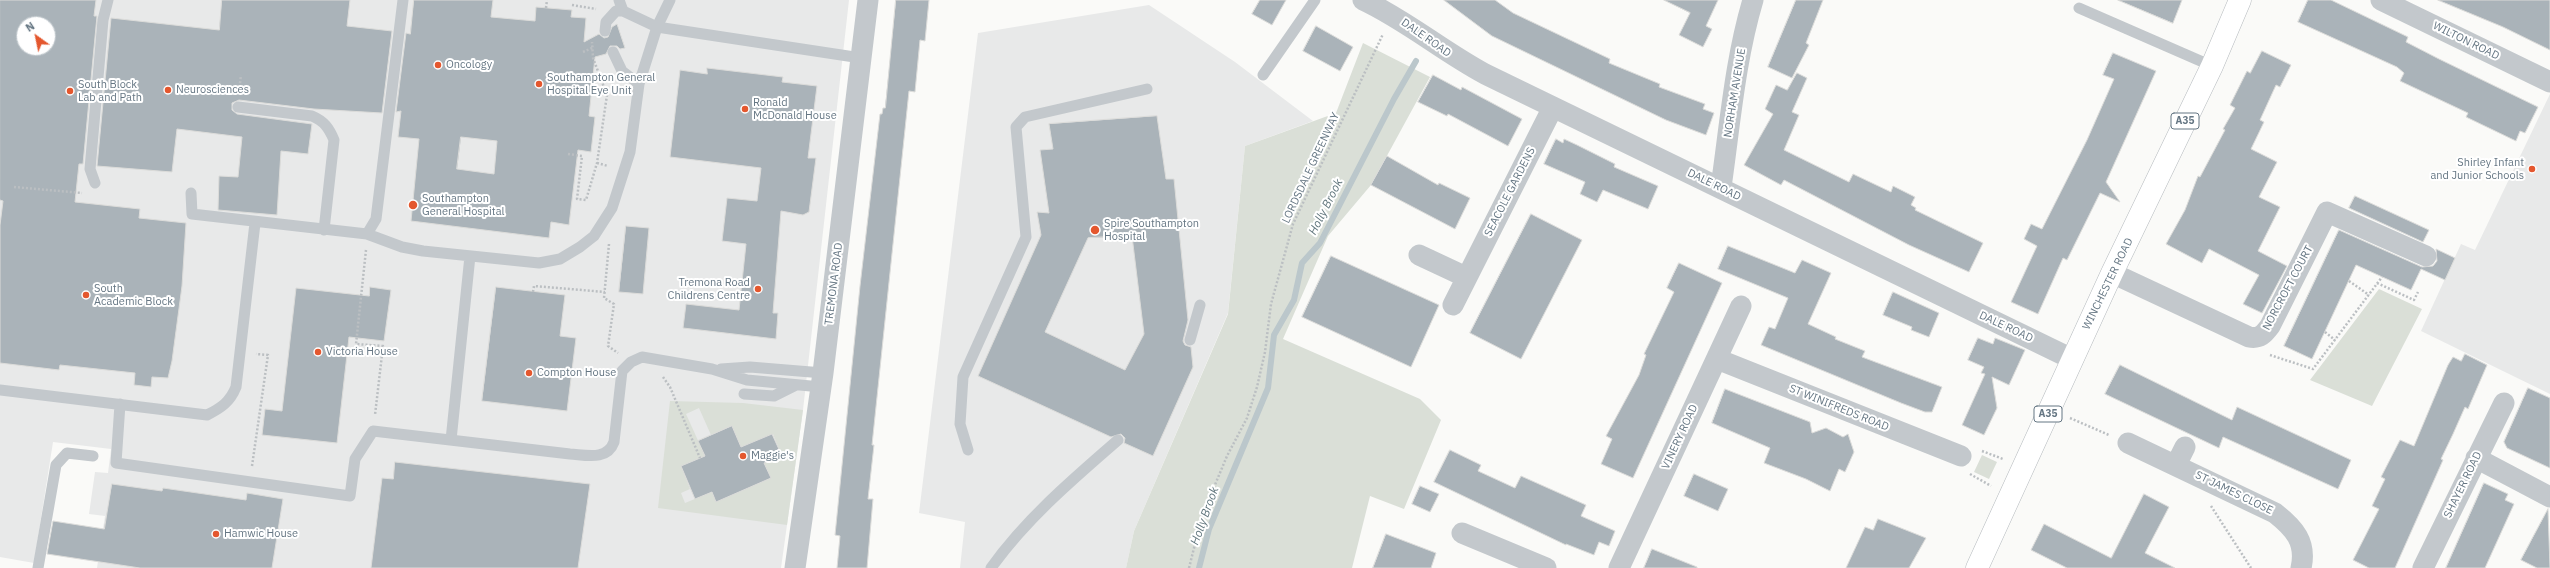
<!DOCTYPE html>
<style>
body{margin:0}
#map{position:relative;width:2550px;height:568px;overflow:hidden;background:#fafaf8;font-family:"IBM Plex Sans",sans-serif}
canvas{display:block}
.north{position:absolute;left:16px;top:16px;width:40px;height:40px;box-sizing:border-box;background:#fff;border:1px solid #c1c8cd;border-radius:50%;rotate:327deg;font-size:11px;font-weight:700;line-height:16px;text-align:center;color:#657683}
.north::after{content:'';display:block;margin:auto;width:14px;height:18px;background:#e4572e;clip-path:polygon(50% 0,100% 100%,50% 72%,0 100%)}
</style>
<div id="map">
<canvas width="2550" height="568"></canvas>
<div class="north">N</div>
</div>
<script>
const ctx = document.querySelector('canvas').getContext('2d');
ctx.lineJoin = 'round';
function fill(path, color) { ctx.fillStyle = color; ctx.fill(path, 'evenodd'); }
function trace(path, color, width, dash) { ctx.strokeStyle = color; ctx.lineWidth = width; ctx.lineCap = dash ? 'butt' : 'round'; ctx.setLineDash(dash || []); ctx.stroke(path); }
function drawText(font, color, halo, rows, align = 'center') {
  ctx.font = font + ' "IBM Plex Sans",sans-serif'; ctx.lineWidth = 4; ctx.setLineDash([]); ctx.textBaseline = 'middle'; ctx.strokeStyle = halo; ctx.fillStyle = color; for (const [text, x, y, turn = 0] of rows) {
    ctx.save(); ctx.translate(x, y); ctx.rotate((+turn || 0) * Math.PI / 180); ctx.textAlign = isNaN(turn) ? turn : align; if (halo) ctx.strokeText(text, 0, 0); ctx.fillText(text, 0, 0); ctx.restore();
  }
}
fill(new Path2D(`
 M0 0H849L803 410 781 568H97L105 516 89 514 95 472 108 473 111 449 53 442 34 563 0 557ZM24 24H48V48H24Z
 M1149 5 1235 62 1313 121 1245 146 1228 313 1134 531 1126 568H960L965 522 919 513 978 33Z
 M2550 94V394L2421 331 2461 244 2475 250Z`), '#e8e9e9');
fill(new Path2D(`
 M1363 43 1430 77 1371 185 1328 236 1283 339 1420 399 1441 420 1404 509 1370 496 1352 568H1126L1134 531 1228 314 1245 146 1336 113Z
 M2379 289 2422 309 2372 406 2310 380Z
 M670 401 743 403 803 410 787 525 658 508ZM699 408 711 435 732 426 741 447 773 434 782 456 764 463 771 478 716 502 712 492 685 503 681 493 690 489 681 466 705 456 686 414Z
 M1982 455 1997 462 1989 479 1974 472Z`), '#dadfd7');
trace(new Path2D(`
 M1199 568 1209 529 1268 388 1274 335 1294 300 1302 263 1320 243 1394 99 1416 61`), '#bbc7cb', 6);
const building = new Path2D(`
 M0 0H96L94 16H97L83 164H79L75 202 140 209 139 218 186 223 182 286 172 361 168 378 152 377 151 387 134 385 135 373 60 365 59 370 0 363V225L3 201 0 200ZM24 24H48V48H24Z
 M222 0H350L347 26 392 31 382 113 314 109 239 100 232 103V110L237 114 312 124 308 154 281 151 277 215 218 210 219 176 238 177 242 137 177 129 172 172 97 166 111 18 219 30Z
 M414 0H493L491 17 535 21 536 7 572 10 571 17 586 18 584 42 599 34 604 38 608 37 612 27 617 24 625 48 620 49 617 46H610L606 54 595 57 589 116 595 117 591 152 578 150 569 225 551 222 549 238 411 221 419 139 398 137 401 111 396 112 406 33 410 34ZM461 137 497 141 494 174 457 169Z
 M896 0H929L925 41 920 40 915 92 909 91 872 445H874L868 499H873L867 568H837L840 536 835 535 860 286 880 114H882L883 108H885Z
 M1260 0H1286L1272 25 1252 14Z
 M1444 0H1495L1513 13 1610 59 1609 63 1660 84 1659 87 1705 104 1703 109 1714 113 1706 135 1666 120 1492 36Z
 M1664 0H1718L1706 26 1712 29 1703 47 1679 35 1690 13Z
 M1796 0H1823L1806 43 1809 45 1792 78 1768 67Z
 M2118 0H2182L2173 23Z
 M2308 0H2331L2408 37 2406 42 2439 59 2538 107 2525 133 2520 131 2516 141 2466 117 2468 113 2400 81 2404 73 2397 67 2298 22Z
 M2438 0H2550V50L2503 27Z
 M1316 26 1353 47 1340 71 1303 51Z
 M2262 51 2291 65 2280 87 2276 85 2260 120 2264 122 2251 149 2277 162 2259 197 2280 207 2258 251 2287 266 2262 313 2243 304 2259 275 2209 249 2202 263 2166 244 2185 210 2198 176 2200 177 2225 130 2223 129 2235 108 2230 105 2247 71 2250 73Z
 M2113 53 2156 71 2106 182 2120 202 2100 193 2067 260 2063 258 2038 314 2011 302 2037 246 2024 239 2031 224 2042 229 2087 140 2114 79 2103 75Z
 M707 68 783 77 782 82 817 86 808 158H816L809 212 803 215 781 211 773 313H778L776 339 683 328 686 304 739 310 746 244 722 241 727 198 757 201 761 168 670 157 680 70 707 74Z
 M1797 73 1807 78 1792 112 1799 115 1784 150 1849 182 1853 174 1891 192 1893 186 1915 197 1911 205 1916 208 1915 210 1983 243 1969 272 1909 245 1784 180 1781 185 1744 165 1773 114 1765 109 1776 85 1787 90Z
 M1433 75 1461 90 1462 87 1522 119 1508 146 1448 114 1447 116 1418 102Z
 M1157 116 1166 179H1174L1188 320 1183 341 1185 345 1191 347 1193 367 1153 456 1124 443 1125 438 1121 434 1111 437 978 376 1041 235 1037 212 1049 213 1040 150 1053 149 1049 124ZM1132 236 1144 334 1125 370 1045 332 1088 238Z
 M1556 139 1563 143 1564 139 1577 145 1615 164 1614 167 1658 186 1648 209 1603 190 1597 202 1580 194 1585 182 1544 164Z
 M1387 156 1438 185 1439 183 1470 198 1455 229 1371 185Z
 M2355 196 2429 230 2423 242 2349 208Z
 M1531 214 1582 240 1521 359 1470 333Z
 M626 226 649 228 643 294 619 292Z
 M2339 230 2422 267 2433 266 2437 261 2436 249 2455 258 2445 280 2421 269 2411 290 2356 265 2312 359 2284 346Z
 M1728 246 1795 273 1802 260 1831 273 1808 324 1836 337 1835 339 1865 351 1862 357 1942 387 1932 412H1925L1901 403 1761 345 1769 327 1775 329 1788 298 1718 269Z
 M1331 256 1439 305 1411 367 1302 317Z
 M1679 263 1722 283 1633 478 1601 464 1612 439 1606 436 1639 375 1646 355 1644 354 1674 292 1667 288Z
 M370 287 391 290 384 341 349 337 337 443 262 435 265 409 282 411 296 288 369 296Z
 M496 287 565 295 560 336 576 338 567 411 482 401Z
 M1893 292 1939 313 1929 337 1911 330 1912 327 1883 315Z
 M1978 338 1993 344 1995 338 2025 350 2009 385 1992 377 1997 408 1984 435 1962 425 1985 374 1981 373 1984 367 1968 360Z
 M2465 354 2487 365 2468 409 2465 407 2453 434 2441 459 2443 460 2395 568H2369L2353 560 2379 509 2372 506 2385 479 2381 477 2400 440 2414 446 2448 365 2453 357 2461 361Z
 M2120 365 2232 420 2237 407 2351 460 2338 489 2223 437 2219 448 2105 394Z
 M2528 388 2550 398V468L2507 448 2504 442Z
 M1725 389 1810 422 1812 433 1826 428 1843 437 1848 434 1854 452 1845 472 1839 469 1830 491 1806 479 1764 463 1770 448 1712 423Z
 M732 426 741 447 772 434 782 456 764 463 771 478 716 502 712 492 695 499 681 466 705 456 698 441Z
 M1450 450 1481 465 1478 471 1515 488 1521 476 1586 505 1581 516 1615 531 1609 546 1599 542 1594 555 1566 544V545L1434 482Z
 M395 462 590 484 578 568H371L382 478 393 479Z
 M1694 474 1728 489 1718 511 1684 496Z
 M2484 483 2508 494 2505 500 2514 504 2485 568H2446Z
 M112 484 162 491 163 488 246 500 247 493 283 499 272 568H140L47 554 53 521 104 529Z
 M1420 486 1439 494 1430 512 1412 504Z
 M2144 494 2169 507 2145 553 2175 568H2067L2031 550 2044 524 2111 558Z
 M2548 509 2550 568H2537L2521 560Z
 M1878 519 1926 538 1909 568H1846L1865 527 1873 530Z
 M1386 534 1436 553 1431 568H1373Z
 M1652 549 1697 567V568H1644Z`);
fill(building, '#aab3b9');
trace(building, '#dcdcda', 1);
const primary = new Path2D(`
 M1977 568 2112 273 2212 66 2240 0`);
trace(primary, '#b5babe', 23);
trace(new Path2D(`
 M572 5 596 9
 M546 8 547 0
 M583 52 594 47
 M239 91 241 75
 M568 154 582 156 577 199 586 200 597 163 607 95 593 58 592 42
 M597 163 608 166
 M14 187 82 193
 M609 244 604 298 614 304 608 346 618 353
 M366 250 356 344 383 346 375 415
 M2349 281 2369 295
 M2377 283 2414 300 2418 292
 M533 292 534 286 605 292
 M2325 332 2335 340
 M2270 355 2313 369 2382 277
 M663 377 670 387 700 458
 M2070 418 2109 435
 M1982 451 2003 459
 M252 466 268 355 256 354
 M1970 474 1991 486
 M2211 506 2251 568
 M1189 568 1202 516 1227 456 1247 418 1257 387 1265 352 1271 304 1293 224 1383 34`), '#bbbfc2', 2.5, [2, 2]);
trace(new Path2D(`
 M619 0 623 11
 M2079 8 2212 66
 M605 31 606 22 616 11H623L657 27 861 58
 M613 52 622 71 639 84
 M1263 75 1315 0
 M238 107 312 116C324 121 329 128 334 140L324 230
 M95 183 90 169 103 20 108 0
 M191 193 192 214 367 234 402 247 423 251 539 263 560 259 580 247 594 236 612 208 630 152 639 84 657 27 670 0
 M367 234 376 219 403 0
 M1190 340 1200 305
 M721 369 750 367 823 373
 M0 390 207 415C221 408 230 402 236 387L255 223
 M744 394 774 396 796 385
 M120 404 116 463 350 496 355 459 373 431 570 454C586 455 607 461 614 442L622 371 631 362 642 357 712 369 747 380 821 387
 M451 440 470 256
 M968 450 960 424 963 377 1026 237 1016 127 1025 117 1147 89
 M38 568 56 465 67 453 93 456
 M991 568C1026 519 1073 479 1118 440`), '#c3c8cc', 11);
trace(new Path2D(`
 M1363 0C1406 20 1442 51 1485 74L2072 359
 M2381 0 2550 82
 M1721 187C1730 125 1735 60 1753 0
 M1419 255 1466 277
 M2112 273 2249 337C2260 339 2264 334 2270 326L2327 212 2426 256
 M1453 305 1553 107
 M1717 359 1961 456
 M2128 443 2275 513C2294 528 2307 542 2301 568
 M2476 458 2550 497
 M2176 465 2185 447
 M1462 533 1546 568
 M795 568 823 373 868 0
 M1619 568 1741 306
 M2423 568 2504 403`), '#c3c8cc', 21);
trace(primary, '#fff', 22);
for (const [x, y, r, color] of [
 [438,65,4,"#e4572e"],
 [539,84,4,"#e4572e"],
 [168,90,4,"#e4572e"],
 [70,91,4,"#e4572e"],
 [745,109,4,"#e4572e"],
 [2532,169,4,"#e4572e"],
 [413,205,5,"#e4572e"],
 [1095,230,5,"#e4572e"],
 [758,289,4,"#e4572e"],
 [86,295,4,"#e4572e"],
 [318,352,4,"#e4572e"],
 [529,373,4,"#e4572e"],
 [743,456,4,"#e4572e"],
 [216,534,4,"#e4572e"]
]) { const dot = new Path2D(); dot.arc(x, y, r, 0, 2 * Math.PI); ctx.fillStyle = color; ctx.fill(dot); trace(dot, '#fff', 1.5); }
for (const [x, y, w] of [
 [2185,121,28],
 [2048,414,28]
]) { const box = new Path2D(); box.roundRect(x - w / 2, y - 8, w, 16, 3); ctx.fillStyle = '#fff'; ctx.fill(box); trace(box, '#657683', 1); }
drawText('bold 10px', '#657683', null, [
 ["A35",2185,121],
 ["A35",2048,414]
]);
drawText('11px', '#657683', '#fff', [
 ["DALE ROAD",1426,38,35],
 ["WILTON ROAD",2466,41,26],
 ["NORHAM AVENUE",1735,93,-81],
 ["LORDSDALE GREENWAY",1311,168,-65],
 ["DALE ROAD",1714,185,26],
 ["SEACOLE GARDENS",1510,192,-63],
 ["TREMONA ROAD",834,284,-83],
 ["WINCHESTER ROAD",2108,284,-64],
 ["NORCROFT COURT",2288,288,-62],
 ["DALE ROAD",2006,327,25],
 ["ST WINIFREDS ROAD",1839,408,22],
 ["VINERY ROAD",1680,437,-65],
 ["SHAYER ROAD",2463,485,-64],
 ["ST JAMES CLOSE",2234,493,26]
]);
drawText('11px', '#657683', '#fff', [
 ["Oncology",446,65],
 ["Southampton General",547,78],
 ["Hospital Eye Unit",547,91],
 ["South Block",78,85],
 ["Lab and Path",78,98],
 ["Neurosciences",176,90],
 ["Ronald",753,103],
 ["McDonald House",753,116],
 ["Shirley Infant",2524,163,"right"],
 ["and Junior Schools",2524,176,"right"],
 ["Southampton",422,199],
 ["General Hospital",422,212],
 ["Spire Southampton",1104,224],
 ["Hospital",1104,237],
 ["Tremona Road",750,283,"right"],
 ["Childrens Centre",750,296,"right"],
 ["South",94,289],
 ["Academic Block",94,302],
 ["Victoria House",326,352],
 ["Compton House",537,373],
 ["Maggie's",751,456],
 ["Hamwic House",224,534]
], 'left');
drawText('italic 12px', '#60757c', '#fff', [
 ["Holly Brook",1326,207,-63],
 ["Holly Brook",1205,516,-70]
]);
</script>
